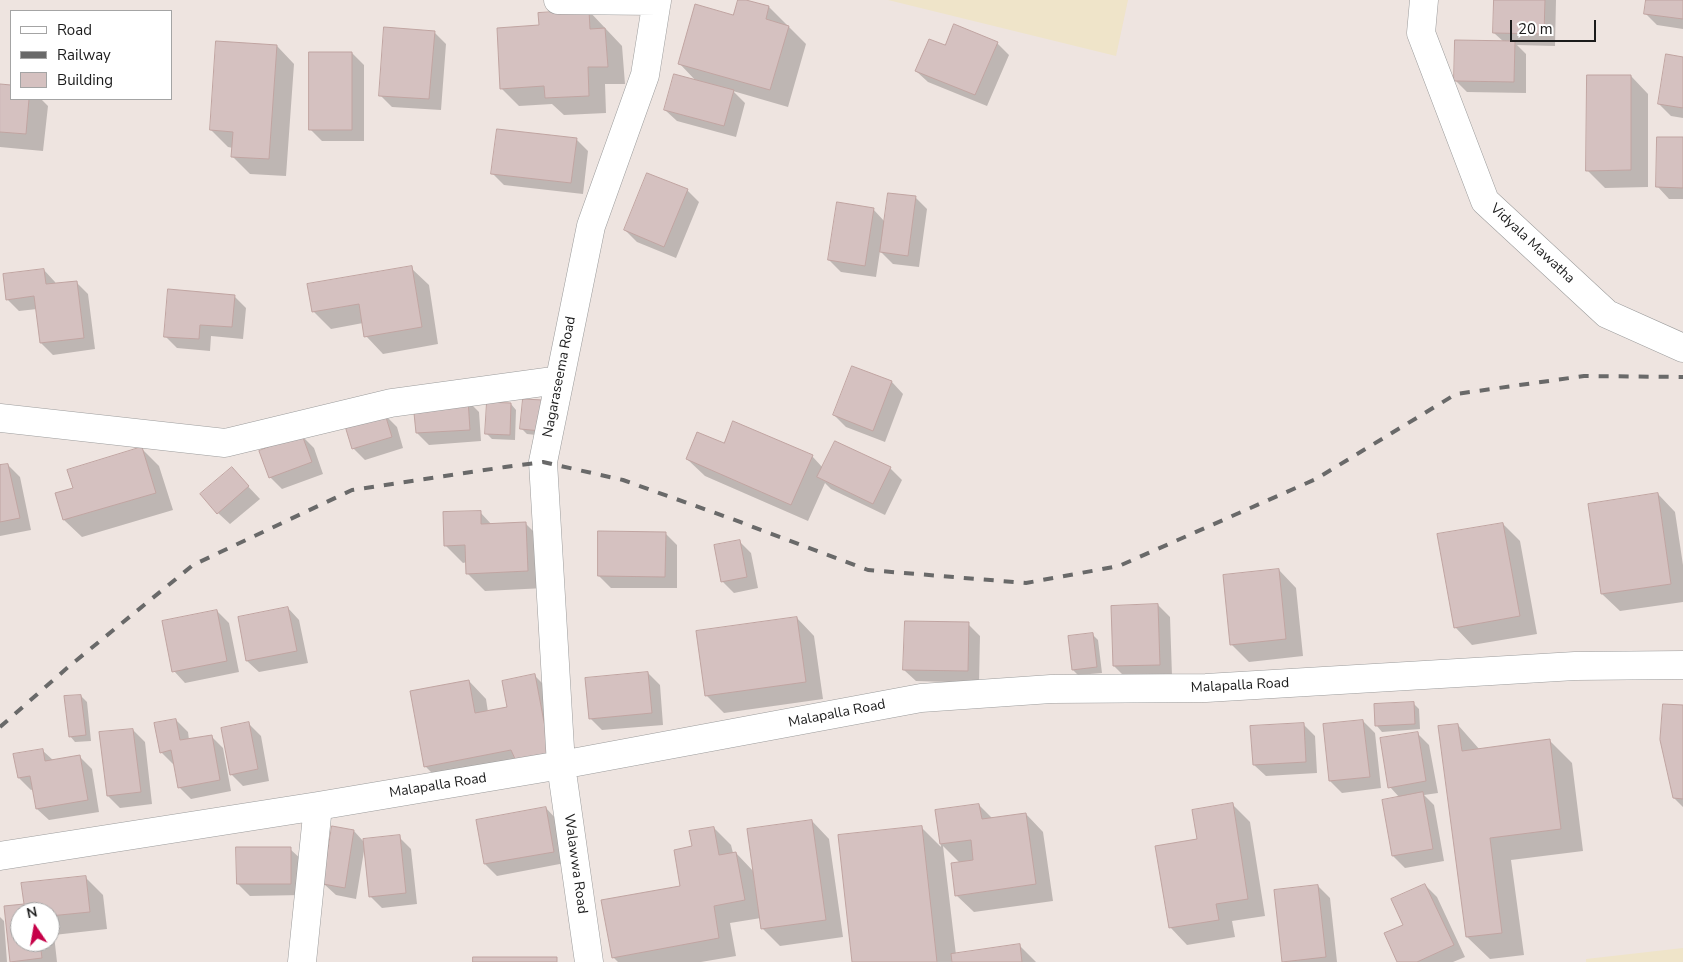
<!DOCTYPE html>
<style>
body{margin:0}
#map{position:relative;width:1683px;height:962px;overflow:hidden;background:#eee4e0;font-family:"Nunito Sans",sans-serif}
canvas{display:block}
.legend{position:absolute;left:10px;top:10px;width:162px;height:90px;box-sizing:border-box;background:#fff;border:1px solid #a4a4a4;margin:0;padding:6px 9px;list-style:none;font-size:15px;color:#1b1b1b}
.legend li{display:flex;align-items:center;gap:10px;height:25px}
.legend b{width:25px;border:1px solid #a4a4a4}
.north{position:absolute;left:10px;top:902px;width:50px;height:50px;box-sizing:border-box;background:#fff;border:1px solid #a4a4a4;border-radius:50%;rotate:348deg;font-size:14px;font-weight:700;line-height:20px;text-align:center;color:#1b1b1b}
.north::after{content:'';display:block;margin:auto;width:18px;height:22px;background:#c60048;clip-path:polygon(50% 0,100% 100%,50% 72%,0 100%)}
.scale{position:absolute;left:1510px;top:20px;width:86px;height:22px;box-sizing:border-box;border:2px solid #1b1b1b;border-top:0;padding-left:6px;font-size:15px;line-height:18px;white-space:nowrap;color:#1b1b1b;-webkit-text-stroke:4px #fff;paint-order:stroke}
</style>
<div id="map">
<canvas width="1683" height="962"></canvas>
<ul class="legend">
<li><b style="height:6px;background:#fff"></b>Road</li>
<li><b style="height:6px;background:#696969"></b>Railway</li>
<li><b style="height:14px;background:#d5c1c0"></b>Building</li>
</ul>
<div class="north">N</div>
<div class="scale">20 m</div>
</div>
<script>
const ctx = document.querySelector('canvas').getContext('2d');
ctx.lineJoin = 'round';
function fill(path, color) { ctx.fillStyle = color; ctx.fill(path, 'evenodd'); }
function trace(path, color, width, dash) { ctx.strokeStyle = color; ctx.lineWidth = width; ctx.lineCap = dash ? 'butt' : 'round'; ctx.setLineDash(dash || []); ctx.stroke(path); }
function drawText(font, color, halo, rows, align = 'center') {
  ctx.font = font + ' "Nunito Sans",sans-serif'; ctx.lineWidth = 4; ctx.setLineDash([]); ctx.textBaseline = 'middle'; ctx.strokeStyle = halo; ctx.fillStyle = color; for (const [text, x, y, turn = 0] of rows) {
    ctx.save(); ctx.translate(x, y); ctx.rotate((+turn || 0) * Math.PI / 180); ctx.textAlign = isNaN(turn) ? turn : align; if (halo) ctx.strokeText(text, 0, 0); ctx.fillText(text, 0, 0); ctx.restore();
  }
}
fill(new Path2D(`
 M888 0H1128L1116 56Z
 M1683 948V962H1586V959Z`), '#efe4c9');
fill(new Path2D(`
 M739 0 769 7 806 44 788 107 733 91 745 103 736 137 677 121 665 110 697 82 679 63 734 17Z
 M1495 0H1556L1555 46 1517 45 1526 54V93L1467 92 1455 80 1504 42 1494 33Z
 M1647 0H1683V29L1657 25 1645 13Z
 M589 11 622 46 625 84H605L606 113 564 115 552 104 519 106 501 88 540 26Z
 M434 32 446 44 441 110 392 107 380 95Z
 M997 43 1009 55 987 106 928 82 916 71 946 47Z
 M277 46 294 64 286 176 250 174 233 157V148L228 147 211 130Z
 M352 53 364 65V141H322L310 129Z
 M1683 58V118L1671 116 1659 104Z
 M1631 76 1648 94V187L1605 188 1587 170Z
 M0 85 11 86V99H41L48 106 43 151 0 147Z
 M1683 138V199H1669L1658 187Z
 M576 139 588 151 583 194 504 185 493 174Z
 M687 190 699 202 676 258 637 242 625 230Z
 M915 197 927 209 919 267 893 264 880 251 876 277 841 272 829 260 873 209 885 222Z
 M411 268 429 285 438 344 383 354 366 336 363 323 331 329 313 311Z
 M44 270 55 282 56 284 76 282 88 294 95 349 53 355 41 343 37 309 19 311 7 299Z
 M234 296 246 308 243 339 211 336 210 351 177 348 165 336Z
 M892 382 903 394 885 442 846 427 834 415Z
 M467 400 479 412 481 441 429 445 417 433Z
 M524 400 546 436 527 434 521 428Z
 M511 404 516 410 515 440 492 439 487 434Z
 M385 415 397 427 403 448 365 460 353 448Z
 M302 436 314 448 323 474 282 489 270 477Z
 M724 445 812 456 823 468H890L902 480 885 515 831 489 825 483 808 521 705 476 687 459Z
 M142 449 159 466 173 510 82 537 64 520 57 494 74 489Z
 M8 465 20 477 31 530 0 536V467Z
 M243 481 260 499 230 524 218 513Z
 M1658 494 1675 512 1683 565V602L1620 611 1602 594Z
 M480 512 492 525 525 523 543 541 545 588 485 591 467 573V562L463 563 445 545Z
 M1503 524 1520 541 1537 634 1472 645 1455 627Z
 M665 533 677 545V588H611L599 576Z
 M739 541 751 553 758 588 734 593 722 581Z
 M1279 570 1296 588 1303 656 1249 662 1231 644Z
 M1158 605 1170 617 1172 676 1126 678 1114 666Z
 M288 608 299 620 308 663 259 672 247 661Z
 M217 611 229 623 239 672 185 683 174 671Z
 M797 618 814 636 823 699 724 713 706 695Z
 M968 624 980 636 979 683 916 681 904 670Z
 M1092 634 1098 640 1102 673 1078 675 1073 670Z
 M648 673 660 685 663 725 602 730 590 718Z
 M535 676 552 693 567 771 443 784 425 766 469 681 486 699 488 712 509 708Z
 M81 696 87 702 91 741 75 742 70 736Z
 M1413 703 1419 709 1420 729 1382 732 1377 726Z
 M1683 707V807L1674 798Z
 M176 720 188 732 189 740 211 736 223 748 231 791 191 799 179 787 174 763 173 764 161 752Z
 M1363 721 1375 733 1381 788 1342 793 1330 781 1324 726Z
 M249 724 261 736 269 781 243 786 231 774Z
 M1303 724 1315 736 1317 773 1266 776 1254 765Z
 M1458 725 1480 750 1549 740 1572 763 1583 851 1511 860 1524 955 1490 959 1467 937Z
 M133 730 145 742 152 804 120 808 108 796 101 734Z
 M1417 733 1429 745 1438 793 1424 795 1434 805 1444 861 1405 868 1393 856 1400 798 1390 787Z
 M42 750 54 761 80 757 92 769 99 812 49 820 37 809 34 789 31 790 19 778Z
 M1232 804 1250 822 1265 916 1232 921 1235 937 1187 945 1170 927 1198 840Z
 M979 805 993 819 1026 814 1043 832 1053 901 974 912 956 895 960 863 943 846 956 955 1019 945 1036 962H854L921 827 941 847 937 811Z
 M546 808 557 820 565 863 497 876 485 864Z
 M812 821 829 839 843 937 780 946 762 928 761 918 730 923 736 956 701 962H618L613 957 682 887 694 847 714 828 731 845 733 853H736L754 872Z
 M354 831 363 841 399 837 411 849 417 904 382 908 370 896 364 851 356 899 336 895 324 884Z
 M290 849 302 860V895L250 896 238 884Z
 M85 877 103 895 107 929 54 935 57 962H12L6 907 25 905ZM20 912H50V942H20Z
 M1425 885 1437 897 1465 957 1453 962H1399L1404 926Z
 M1318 886 1330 898 1337 962H1284Z
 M0 917 4 921 7 962H0Z`), '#0003');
const building = new Path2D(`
 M738 0H746L769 6 766 19 789 26 770 90 678 64 695 4 733 15Z
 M1494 0H1545L1544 34 1493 33Z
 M1646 0H1683V19L1644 14Z
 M589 10 590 29 605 28 608 67H588L589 96 545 98 544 86 500 89 497 28 539 25 538 13Z
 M954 24 998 42 975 95 915 71 929 39 945 45Z
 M384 27 435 31 429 99 379 96Z
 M1455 40 1515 41 1514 82 1454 81Z
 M216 41 277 45 269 159 231 157 233 132 210 130Z
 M309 52H352V130H309Z
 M1666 54 1683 57V108L1658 104Z
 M674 74 734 90 724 126 664 110Z
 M1587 75H1631V170L1586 171Z
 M0 84 11 85V99H29L26 134 0 132Z
 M497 129 577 138 571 183 491 174Z
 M1657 137H1683V188L1656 187Z
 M647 173 688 189 664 247 624 230Z
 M888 193 916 196 908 256 880 252Z
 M837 202 874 208 865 266 828 260Z
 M412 266 422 327 364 337 359 304 312 312 307 284Z
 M44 269 46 284 77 281 84 338 40 343 34 296 6 300 3 274Z
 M168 289 235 295 232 327 200 325 199 339 164 337Z
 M852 366 892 381 873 431 833 415Z
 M468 399 470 430 416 433 413 403Z
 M523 399 543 400 541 431 520 429Z
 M487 402 511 403 510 435 485 434Z
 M385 414 392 437 352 449 345 426Z
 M733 421 813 455 791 505 686 459 697 432 724 443Z
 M302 435 312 462 269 478 259 451Z
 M835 441 891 467 873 504 817 477Z
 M142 447 156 493 63 520 55 493 73 488 67 470Z
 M8 464 20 518 0 522V465Z
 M232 467 249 486 217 514 200 494Z
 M1658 493 1671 584 1601 594 1588 504Z
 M481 511V524L526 522 528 571 466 574 465 545 444 546 443 512Z
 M1503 523 1520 616 1454 628 1437 534Z
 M598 531 666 532 665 577 598 576Z
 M740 540 747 577 721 582 714 545Z
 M1279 569 1286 639 1230 645 1223 575Z
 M1158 604 1160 665 1113 666 1111 606Z
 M288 607 297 651 246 661 238 617Z
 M217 610 227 661 172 672 162 621Z
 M797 617 806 682 705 696 696 631Z
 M905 621 969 622 968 671 903 670Z
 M1093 633 1097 667 1072 670 1068 636Z
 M648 672 652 713 589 719 585 678Z
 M535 674 550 754 516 761 511 750 424 767 410 691 469 680 475 713 507 707 502 681Z
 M81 695 86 735 69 737 64 696Z
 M1414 702 1415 724 1375 726 1374 704Z
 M1663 704 1683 705V799L1673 798 1660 740Z
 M176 719 180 740 212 735 220 780 178 788 171 750 160 753 154 723Z
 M1363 720 1370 777 1329 781 1323 724Z
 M249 722 258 769 230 775 221 728Z
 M1304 723 1306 762 1253 765 1250 726Z
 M1458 724 1462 751 1550 739 1561 829 1490 838 1502 933 1466 937 1438 726Z
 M133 729 141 792 107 796 99 732Z
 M1418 732 1426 781 1388 788 1380 738Z
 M43 749 45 761 80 755 88 800 36 809 30 776 18 778 13 754Z
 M1423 792 1433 849 1392 856 1382 800Z
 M1233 803 1248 899 1216 904 1219 920 1169 928 1155 846 1197 839 1192 810Z
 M979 804 982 819 1026 813 1036 884 955 896 951 863 973 860 971 840 940 844 935 810Z
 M546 807 554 852 484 864 476 820Z
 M812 820 826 920 761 929 747 829Z
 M332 826 354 830 345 888 323 884Z
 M922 826 937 962H852L838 835Z
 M714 827 719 855 736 852 745 900 714 906 719 938 612 958 601 900 680 886 674 850 692 846 689 831Z
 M400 835 406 893 369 897 363 839Z
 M236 847H291V884H237Z
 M86 876 90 912 50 916V912H20V942H40L42 958 10 962 4 906 24 904 21 883Z
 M1425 884 1454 945 1417 962H1397L1384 933 1403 925 1391 899Z
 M1318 885 1326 957 1282 962 1274 890Z
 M1020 944 1022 962H952L951 954Z
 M473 957H557V962H473Z`);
fill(building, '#d5c1c0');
trace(building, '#c0a4a1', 1);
const minor = new Path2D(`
 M558 0 657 1
 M1424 0 1421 33 1485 201 1607 314 1683 348
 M0 418 225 443 391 403 559 380
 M0 856 318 806 561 765 921 698 1051 689 1206 688 1575 666 1683 665
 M302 962 318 806
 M589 962 561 765 543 462 591 226 645 75 657 0`);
trace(minor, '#9c9c9c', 29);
trace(minor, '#fff', 28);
trace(new Path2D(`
 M0 727 67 668 193 565 352 490 505 467 543 462 623 480 732 519 868 570 1026 583 1119 566 1316 479 1456 394 1584 376 1683 377`), '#696969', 4, [10, 10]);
drawText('14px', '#1b1b1b', '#fff', [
 ["Vidyala Mawatha",1532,244,43],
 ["Nagaraseema Road",560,377,-79],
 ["Malapalla Road",1240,686,-3],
 ["Malapalla Road",837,714,-11],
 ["Malapalla Road",438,786,-9],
 ["Walawwa Road",575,864,82]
]);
</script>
